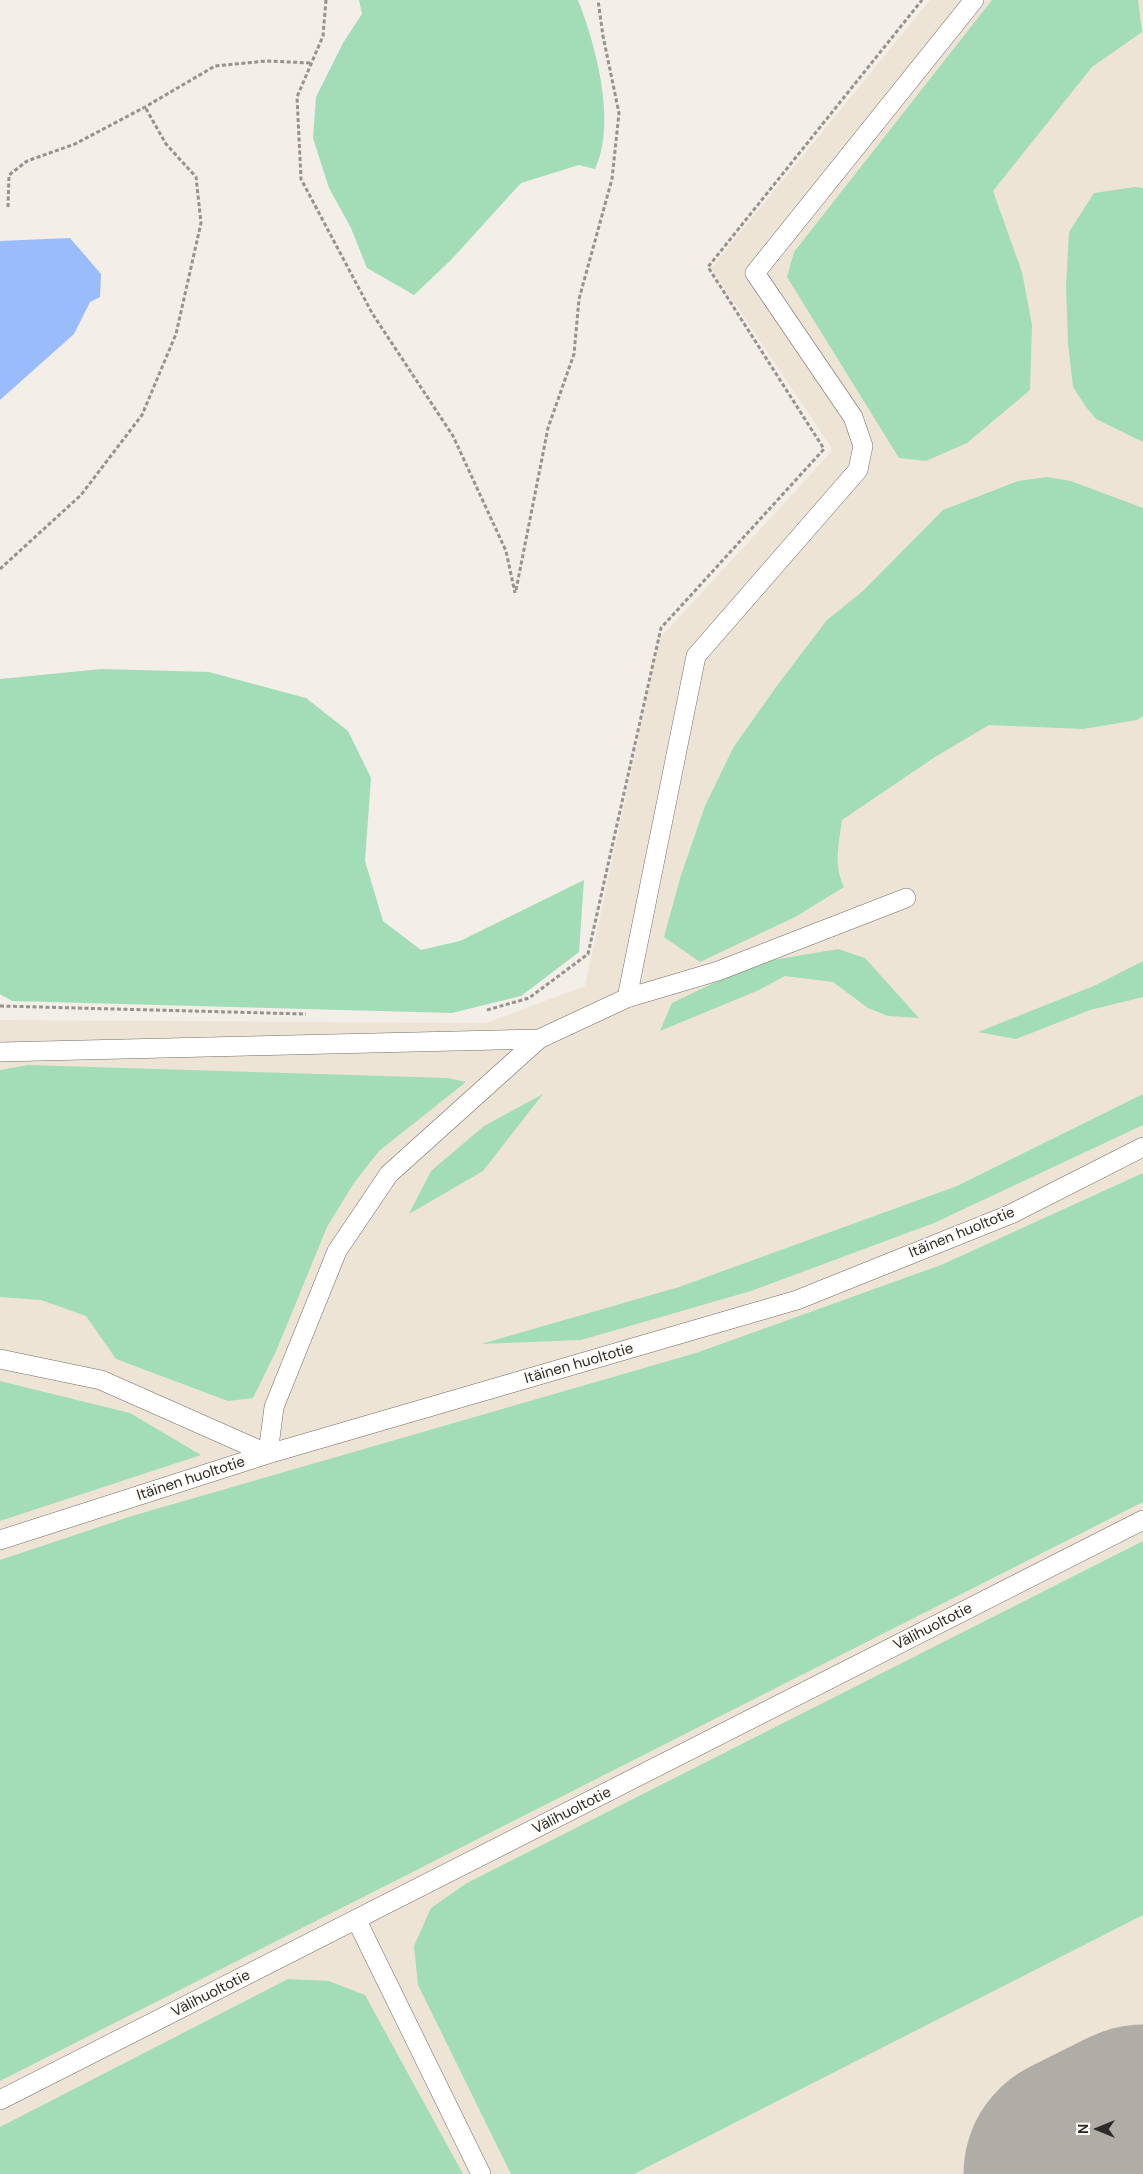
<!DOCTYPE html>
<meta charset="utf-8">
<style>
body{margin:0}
#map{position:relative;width:1143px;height:2174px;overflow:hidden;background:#f3eee7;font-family:"DM Sans",sans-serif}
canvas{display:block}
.north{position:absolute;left:1073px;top:2104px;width:50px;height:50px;-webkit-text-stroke:4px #fffcf7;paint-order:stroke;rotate:270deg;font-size:14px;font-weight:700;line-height:20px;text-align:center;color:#2e2c2a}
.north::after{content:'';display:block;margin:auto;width:18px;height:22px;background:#2e2c2a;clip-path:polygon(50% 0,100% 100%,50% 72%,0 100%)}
</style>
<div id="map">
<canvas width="1143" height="2174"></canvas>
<div class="north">N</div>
</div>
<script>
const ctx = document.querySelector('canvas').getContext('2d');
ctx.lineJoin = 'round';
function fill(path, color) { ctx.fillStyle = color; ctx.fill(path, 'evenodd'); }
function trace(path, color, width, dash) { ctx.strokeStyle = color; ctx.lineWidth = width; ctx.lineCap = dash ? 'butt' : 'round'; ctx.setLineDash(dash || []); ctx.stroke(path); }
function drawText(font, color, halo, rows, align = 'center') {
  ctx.font = font + ' "DM Sans",sans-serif'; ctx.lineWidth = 4.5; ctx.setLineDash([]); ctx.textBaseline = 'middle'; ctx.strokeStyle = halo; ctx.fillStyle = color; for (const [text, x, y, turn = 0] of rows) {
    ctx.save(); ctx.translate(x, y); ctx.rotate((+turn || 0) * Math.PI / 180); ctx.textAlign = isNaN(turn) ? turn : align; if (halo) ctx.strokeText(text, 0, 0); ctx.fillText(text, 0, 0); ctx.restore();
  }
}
fill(new Path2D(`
 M930 0H1143V2174H0V1020L486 1023 585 986 660 638 833 450 711 268Z`), '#eee4d6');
fill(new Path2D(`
 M359 0H578C596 46 617 123 595 169L579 165 521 183 451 260 414 295 367 268 351 228 329 188 313 138 316 97 343 43 362 14Z
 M992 0H1138L1142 32 1092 67 993 191 1022 272 1032 325 1030 390 967 443 926 461 899 458 787 277 794 252Z
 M1135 187 1143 188V442L1096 419 1086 407 1073 387 1068 343 1066 286 1069 232 1094 193Z
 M1047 477 1071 481 1143 508V716L1137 720 1083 729 989 725 935 757 842 820C839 844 833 864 844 887L795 917 700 962 664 937 681 875 705 806 733 748 779 683 827 620 863 591 943 510 1018 481Z
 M101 669 209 672 306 698 348 731 371 778 365 861 383 921 421 950 460 941 584 880 579 952 521 996 452 1013 12 1001 0 994V679Z
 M838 949 865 958 919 1018 888 1016 868 1008 833 982 785 976 759 990 660 1031 672 1003 755 963Z
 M1143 961V997L1090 1010 1016 1039 978 1032 1096 985Z
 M28 1065 448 1078 466 1082 379 1151 354 1183 327 1227 277 1349 253 1398 228 1401 116 1359 86 1316 41 1300 0 1297V1070Z
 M543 1094 483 1171 409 1214 431 1171 484 1126Z
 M1143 1094V1125L934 1223 751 1291 581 1340 481 1344 679 1287 957 1186Z
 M1143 1173V1502L0 2081V1560L132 1516 696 1353 941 1265Z
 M0 1381 130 1413 201 1455 0 1521Z
 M1143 1541V1915L634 2174H511L418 1985 414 1946 431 1908 467 1883Z
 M288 1979 329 1981 365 1995 463 2174H0V2127Z`), '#a2ddb8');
fill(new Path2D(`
 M70 238 101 274 100 297 90 302 74 334 0 400V241Z`), '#9bbcfb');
trace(new Path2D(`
 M1112 2174 1143 2153`), '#b0aca6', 95);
trace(new Path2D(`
 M1083 2174 1143 2144`), '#b0aca6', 239);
const lane = new Path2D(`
 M627 998 696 656 858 470 863 446 853 417 755 273 974 0
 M0 1052 539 1039 627 998 718 971 906 898
 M0 1359 101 1380 268 1454 274 1407 337 1251 389 1174 539 1039
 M0 1540 268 1454 797 1300 1011 1214 1143 1147
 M357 1921 481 2174
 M0 2100 1143 1520`);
trace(lane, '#726d67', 20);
trace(new Path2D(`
 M326 0 323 36 297 97 301 179 372 313 453 436 506 551 515 593
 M8 207 9 175 27 161 75 144 145 107 215 66 267 61 311 63
 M0 569 81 495 142 415 176 334 201 223 196 177 166 144 145 107
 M516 590 548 428 574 354 579 299 612 179 619 113 603 36 598 0
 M0 1006 306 1014
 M487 1010 529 998 588 954 661 628 824 449 708 267 922 0`), '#96928d', 3, [4, 2.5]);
trace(lane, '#fff', 19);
drawText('15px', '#2e2c2a', '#fffcf7', [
 ["Itäinen huoltotie",962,1233,-22],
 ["Itäinen huoltotie",579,1364,-16],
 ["Itäinen huoltotie",191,1479,-18],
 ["Välihuoltotie",933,1627,-27],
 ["Välihuoltotie",572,1811,-27],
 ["Välihuoltotie",211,1994,-27]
]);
</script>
